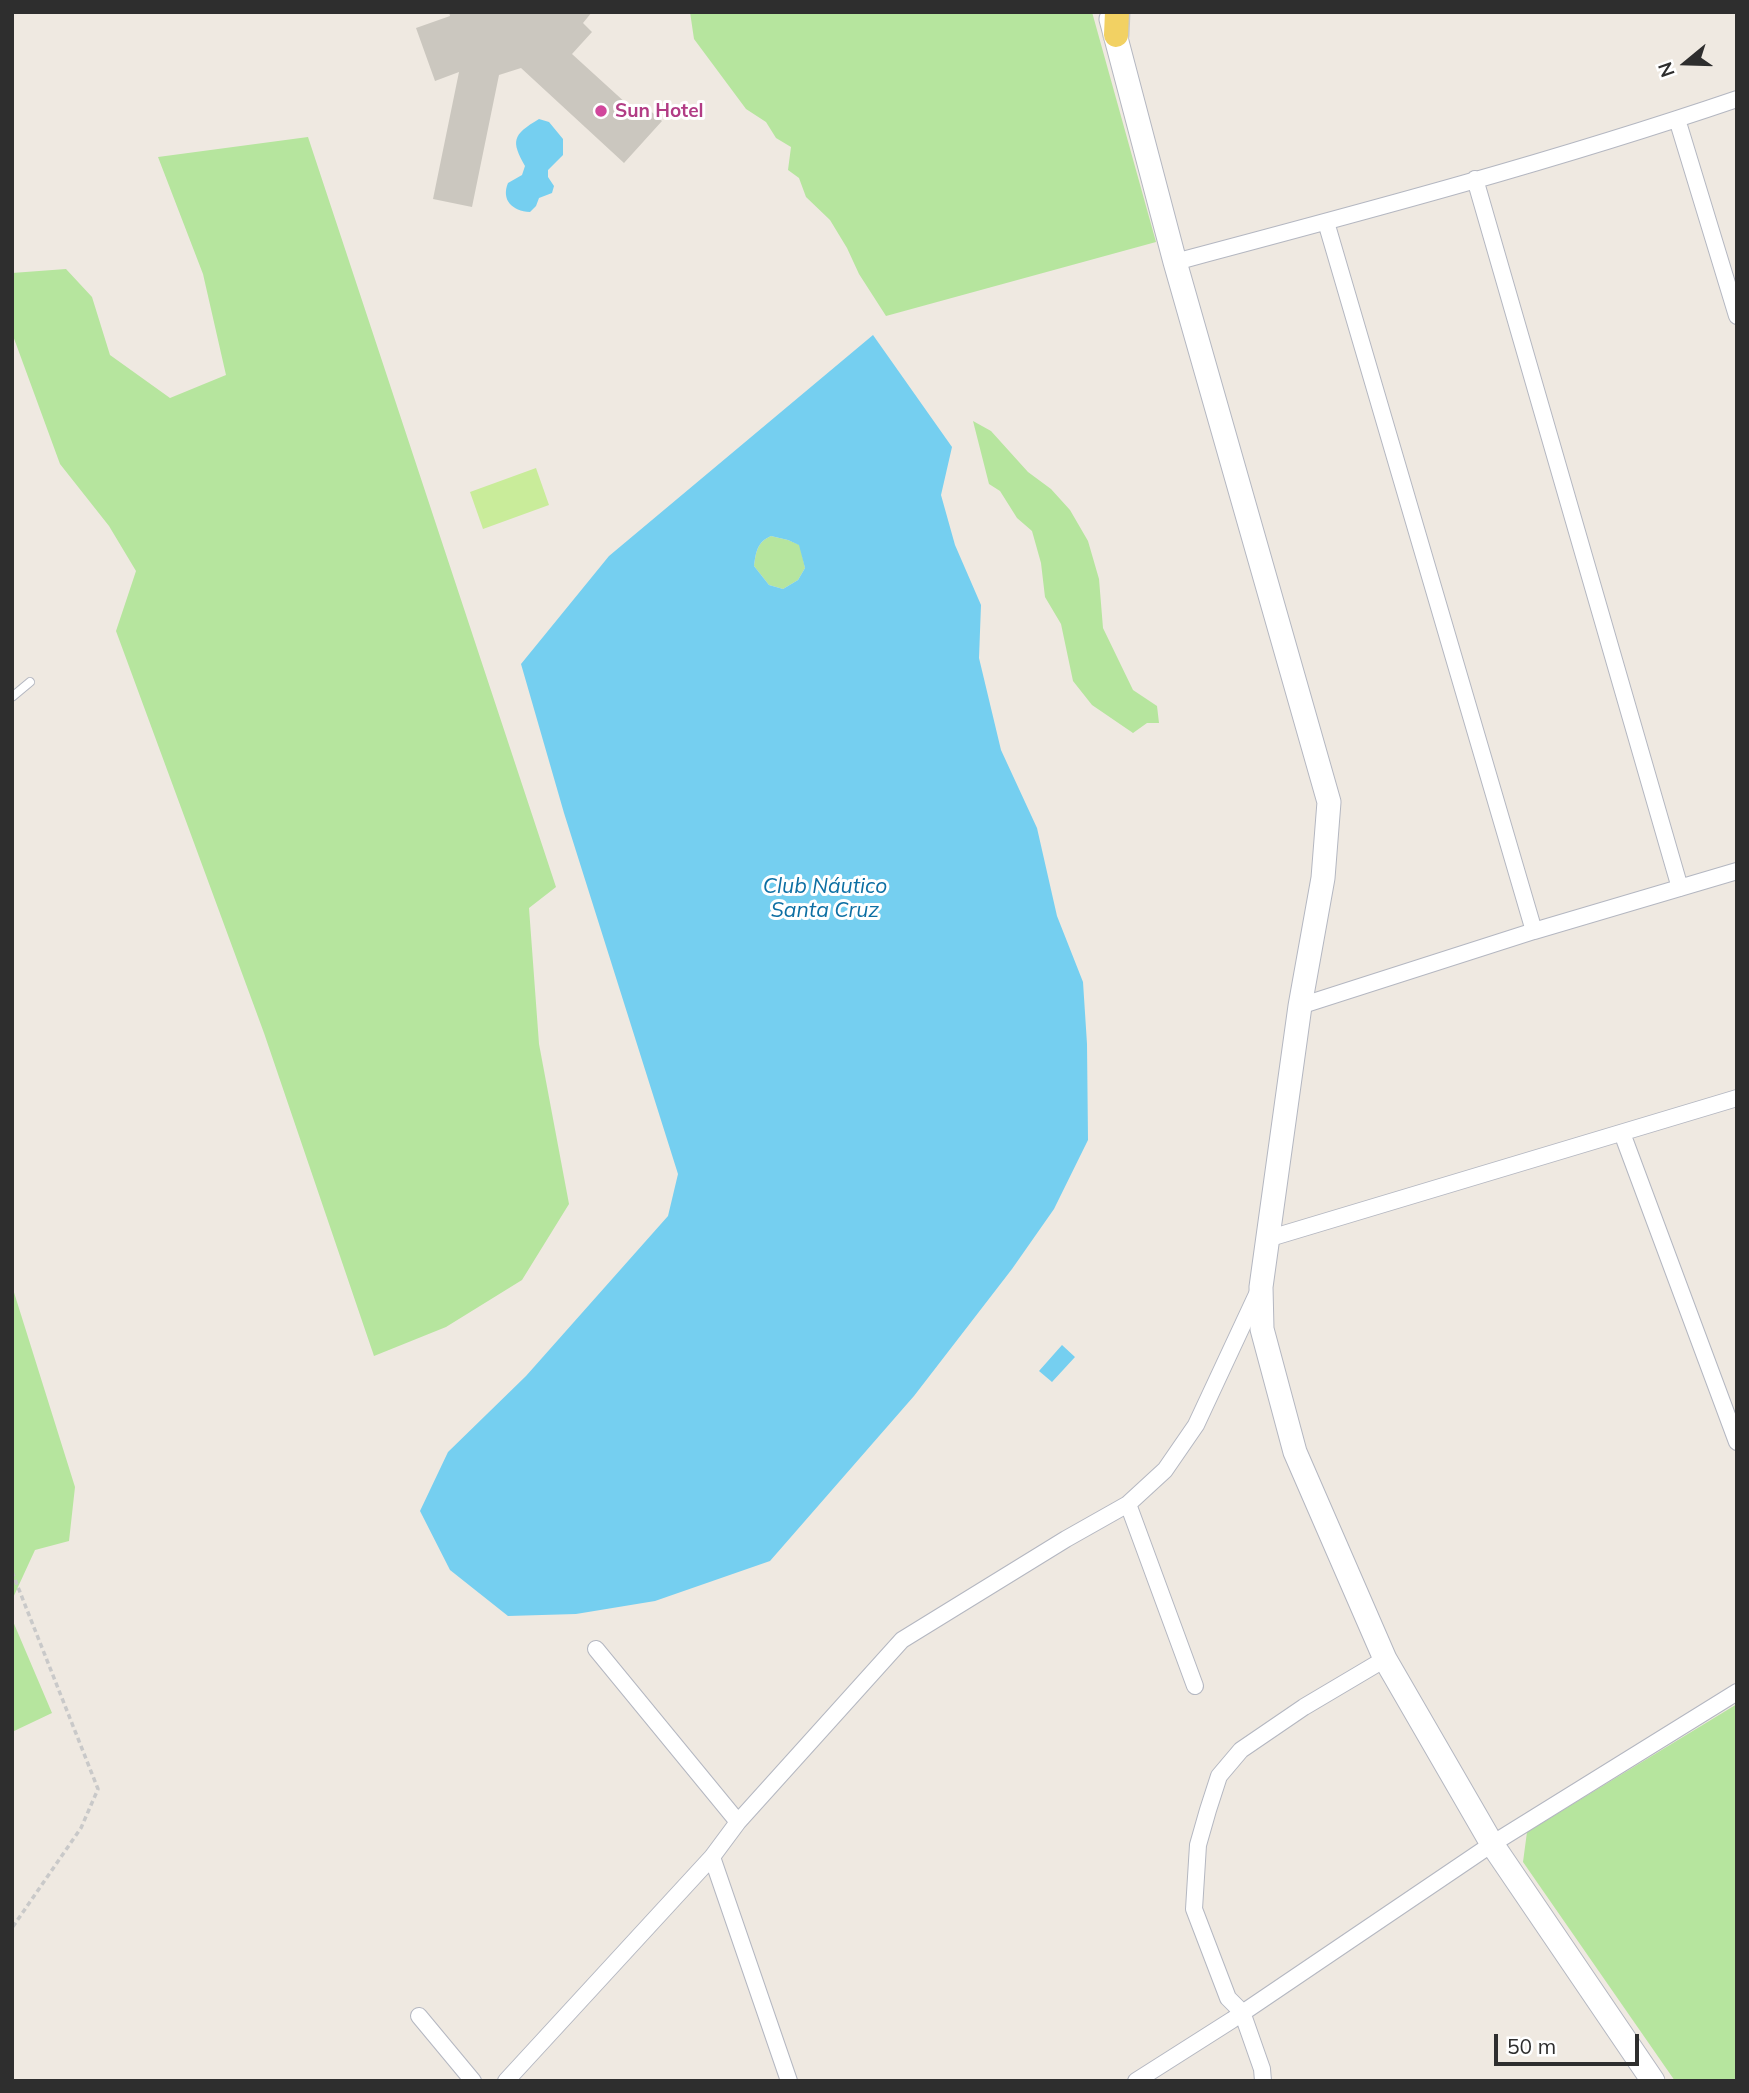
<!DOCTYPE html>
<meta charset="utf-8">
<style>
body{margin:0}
#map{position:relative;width:1749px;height:2093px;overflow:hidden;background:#efe9e1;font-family:Mulish,sans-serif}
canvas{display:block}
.frame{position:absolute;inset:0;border:14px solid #2e2e2e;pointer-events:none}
.north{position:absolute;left:1651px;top:28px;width:70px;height:70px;-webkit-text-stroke:5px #fff;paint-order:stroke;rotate:251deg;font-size:19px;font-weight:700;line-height:28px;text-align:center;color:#2e2e2e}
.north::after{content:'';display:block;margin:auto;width:24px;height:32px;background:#2e2e2e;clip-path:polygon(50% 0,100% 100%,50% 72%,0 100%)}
.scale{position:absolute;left:1494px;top:2034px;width:145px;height:32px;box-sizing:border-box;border:4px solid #2e2e2e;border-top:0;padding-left:9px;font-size:21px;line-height:24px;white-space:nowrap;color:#2e2e2e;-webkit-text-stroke:5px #fff;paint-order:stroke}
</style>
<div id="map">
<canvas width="1749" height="2093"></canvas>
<div class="frame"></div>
<div class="north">N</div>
<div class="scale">50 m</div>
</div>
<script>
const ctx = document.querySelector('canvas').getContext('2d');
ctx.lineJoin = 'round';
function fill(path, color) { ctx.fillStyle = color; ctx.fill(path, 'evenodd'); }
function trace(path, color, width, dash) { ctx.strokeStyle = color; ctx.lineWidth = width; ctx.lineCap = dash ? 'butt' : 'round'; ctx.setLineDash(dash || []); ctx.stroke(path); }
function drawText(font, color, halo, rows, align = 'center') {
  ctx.font = font + ' Mulish,sans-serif'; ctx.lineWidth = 6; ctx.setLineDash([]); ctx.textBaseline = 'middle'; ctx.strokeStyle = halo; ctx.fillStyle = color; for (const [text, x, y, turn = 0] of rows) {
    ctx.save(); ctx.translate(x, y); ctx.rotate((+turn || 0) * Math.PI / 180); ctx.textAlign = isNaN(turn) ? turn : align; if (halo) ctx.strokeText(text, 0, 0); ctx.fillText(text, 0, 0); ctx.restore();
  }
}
fill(new Path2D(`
 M690 12H1092L1156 242 886 316 859 274 847 248 830 220 806 197 799 178 788 170 791 147 776 138 766 122 746 109 694 39Z
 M308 137 556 887 529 908 539 1044 569 1204 522 1280 446 1327 374 1356 264 1033 116 631 136 571 109 526 60 464 12 333V273L66 269 92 297 110 355 170 398 226 375 203 274 158 157Z
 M973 421 991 431 1028 472 1051 489 1070 510 1088 541 1099 579 1103 628 1133 690 1157 706 1159 723H1147L1133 733 1092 705 1073 681 1061 624 1045 597 1041 563 1032 531 1017 518 1000 491 989 484Z
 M771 536 788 540 800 545 805 568 798 580 783 589 769 585 754 566C756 552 757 542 771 536Z
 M12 1286 75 1487 69 1541 35 1550 12 1600Z
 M12 1619 52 1713 12 1732Z
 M1737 1704V2081H1675L1523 1862 1527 1832Z`), '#b6e59e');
fill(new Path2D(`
 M536 468 549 505 483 529 470 492Z`), '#c9ec9a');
fill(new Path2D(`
 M539 119 549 122 563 139V155L548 170V177L554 186 552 193 539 198 536 206 530 212C512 211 501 200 508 183L522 175 525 166C511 141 512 135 539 119Z
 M873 335 952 447 941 495 955 545 981 605 979 658 1001 750 1037 828 1057 916 1083 982 1087 1044 1088 1140 1054 1209 1012 1269 914 1396 770 1561 655 1601 576 1614 508 1616 450 1570 420 1511 448 1452 526 1376 668 1216 678 1174 564 813 521 664 609 556ZM771 536 788 540 799 545 805 568 798 580 783 589 769 585 754 566C756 552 757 542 771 536Z
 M1062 1345 1075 1357 1052 1382 1039 1371Z`), '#75cff0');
fill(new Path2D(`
 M449 12H592L583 23 592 32 572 54 639 115 646 107 662 121 624 163 521 68 499 75 472 207 433 199 459 72 435 81 416 28 450 16Z`), '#cbc7bf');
const lane = new Path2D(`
 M12 697 30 682`);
const street = new Path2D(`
 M1677 119 1737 316
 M1475 179 1680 888
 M1326 222 1534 931
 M1175 262C1363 212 1552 162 1737 99
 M1300 1006 1534 931 1737 871
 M1622 1133 1737 1442
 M1267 1239 1737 1098
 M1128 1504 1195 1686
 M596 1649 738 1822
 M712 1857 789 2081
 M419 2016 473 2081
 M506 2081 712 1857 738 1822 902 1640 1066 1539 1128 1504 1165 1470 1196 1425 1258 1292
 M1136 2081 1232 2020 1492 1844 1737 1692
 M1263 2081 1262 2069 1242 2012 1228 1998 1194 1909 1198 1845 1208 1810 1219 1776 1241 1750 1304 1707 1385 1659`);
const secondary = new Path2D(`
 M1111 19 1175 262 1329 802 1323 878 1300 1006 1261 1287 1262 1329 1295 1452 1385 1659 1492 1844 1653 2081`);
const primary = new Path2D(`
 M1116 35 1117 12`);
trace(lane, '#b4b7c1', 10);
trace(street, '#b4b7c1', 18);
trace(secondary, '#b4b7c1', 25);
trace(primary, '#c9c9c9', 27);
trace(new Path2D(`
 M12 1572 98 1789 81 1828 12 1928`), '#c9c9c9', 3.5, [5, 3.5]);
trace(lane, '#fff', 8);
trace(street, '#fff', 16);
trace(secondary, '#fff', 23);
trace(primary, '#f2d163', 24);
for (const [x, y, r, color] of [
 [601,111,7,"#d1479c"]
]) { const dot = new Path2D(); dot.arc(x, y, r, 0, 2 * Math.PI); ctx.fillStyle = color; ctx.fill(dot); trace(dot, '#fff', 2.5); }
drawText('bold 19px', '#b23c85', '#fff', [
 ["Sun Hotel",615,111]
], 'left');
drawText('italic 21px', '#0d6fa3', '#fff', [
 ["Club Náutico",825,887],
 ["Santa Cruz",825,911]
]);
</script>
